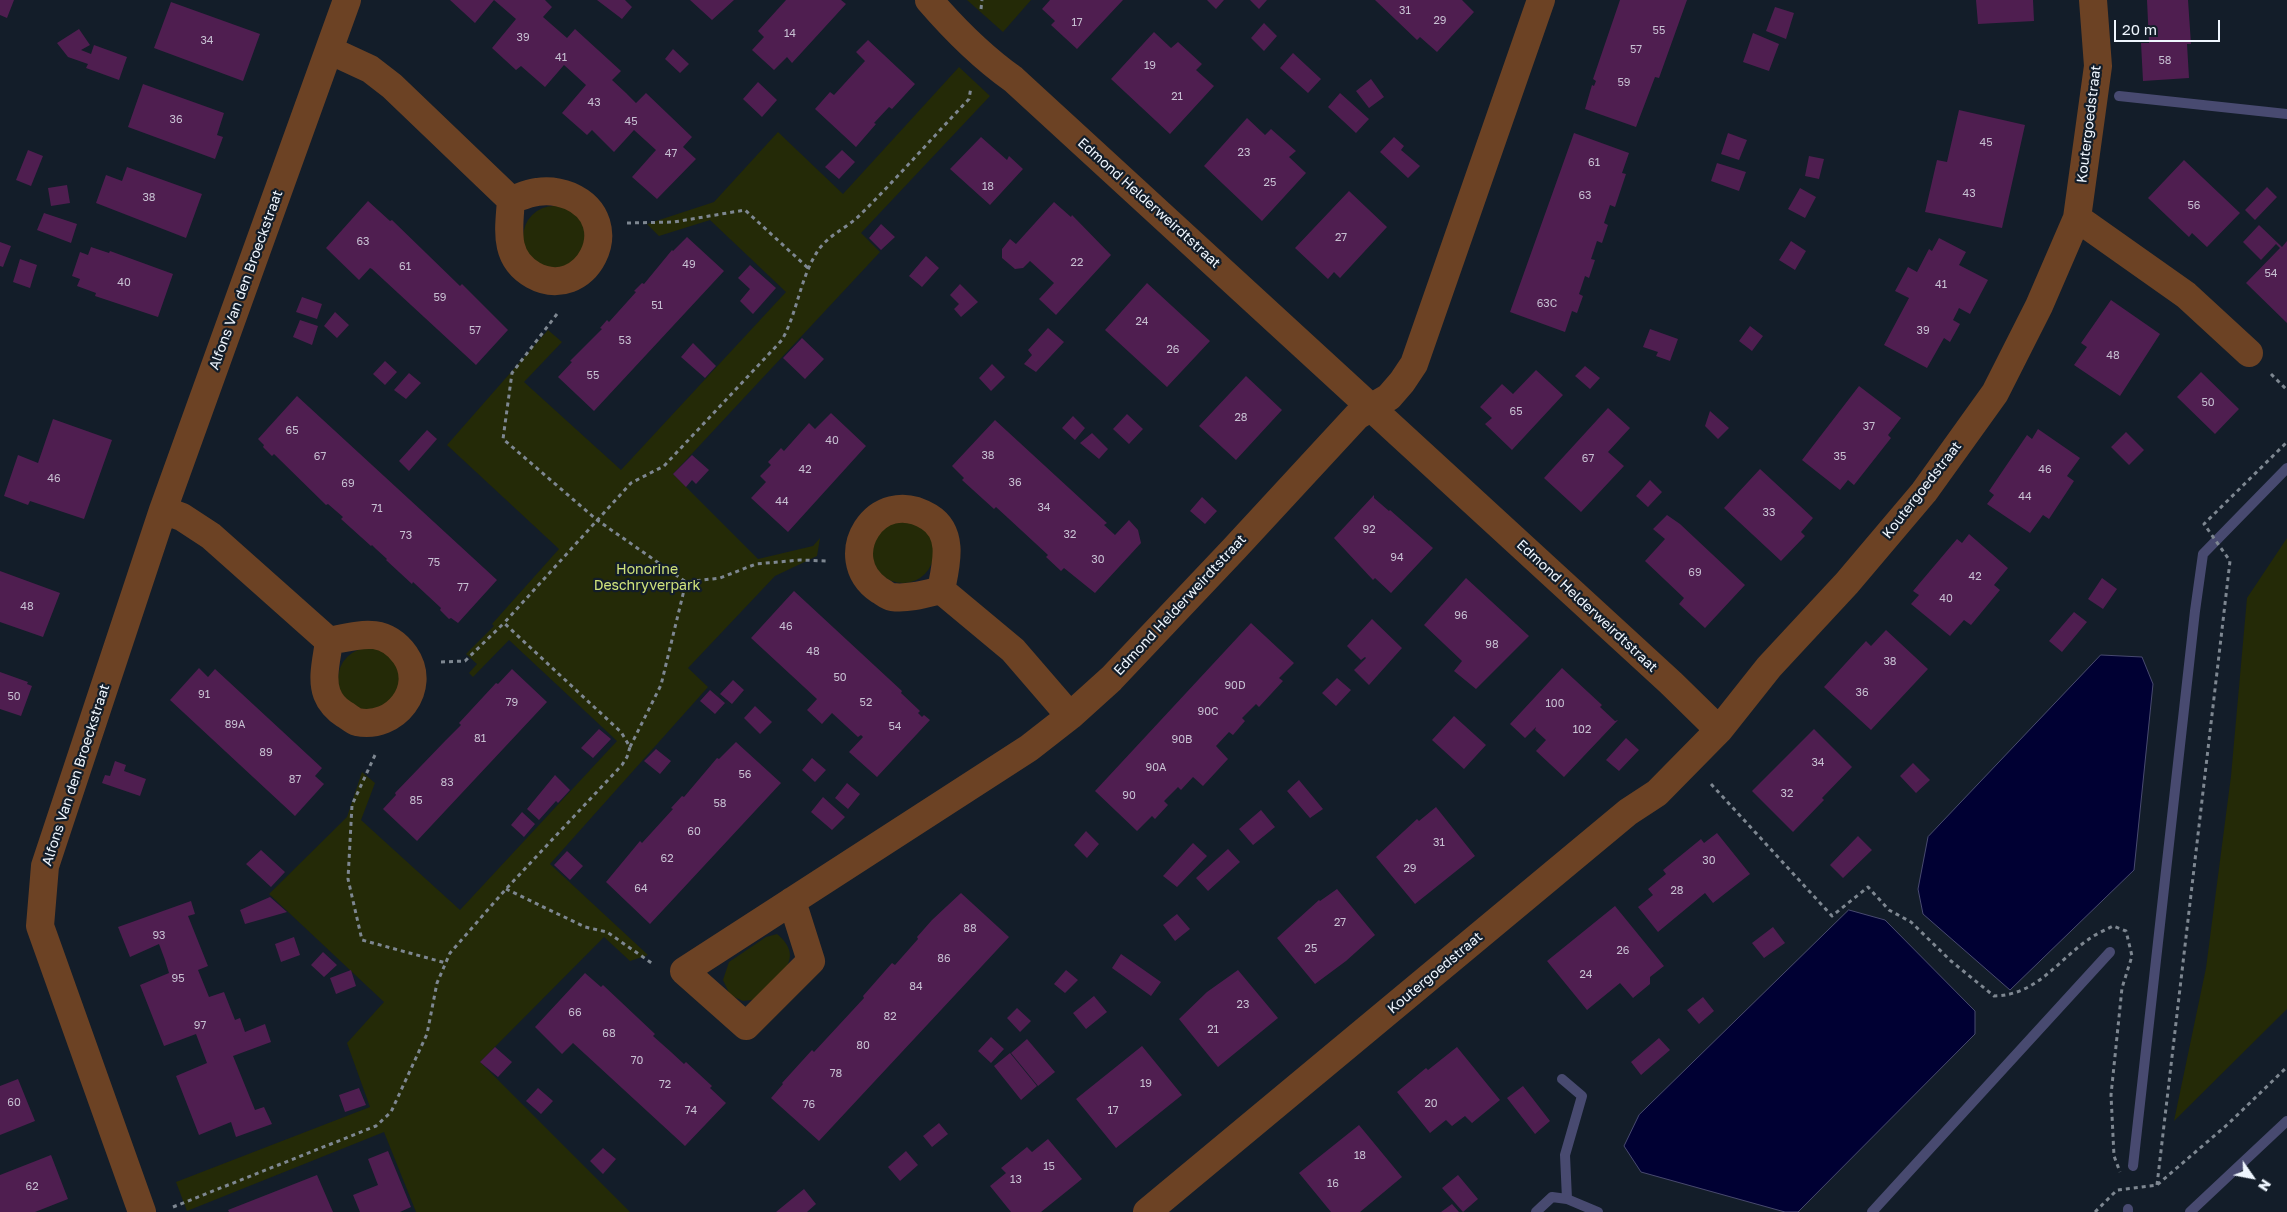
<!DOCTYPE html>
<style>
body{margin:0}
#map{position:relative;width:2287px;height:1212px;overflow:hidden;background:#131d29;font-family:"Golos Text",sans-serif}
canvas{display:block}
.north{position:absolute;left:2227px;top:1152px;width:50px;height:50px;-webkit-text-stroke:4px #131d29;paint-order:stroke;rotate:123deg;font-size:14px;font-weight:700;line-height:20px;text-align:center;color:#eff6fe}
.north::after{content:'';display:block;margin:auto;width:18px;height:22px;background:#eff6fe;clip-path:polygon(50% 0,100% 100%,50% 72%,0 100%)}
.scale{position:absolute;left:2114px;top:20px;width:106px;height:22px;box-sizing:border-box;border:2px solid #eff6fe;border-top:0;padding-left:6px;font-size:15px;line-height:18px;white-space:nowrap;color:#eff6fe;-webkit-text-stroke:4px #131d29;paint-order:stroke}
</style>
<div id="map">
<canvas width="2287" height="1212"></canvas>
<div class="north">N</div>
<div class="scale">20 m</div>
</div>
<script>
const ctx = document.querySelector('canvas').getContext('2d');
ctx.lineJoin = 'round';
function fill(path, color) { ctx.fillStyle = color; ctx.fill(path, 'evenodd'); }
function trace(path, color, width, dash) { ctx.strokeStyle = color; ctx.lineWidth = width; ctx.lineCap = dash ? 'butt' : 'round'; ctx.setLineDash(dash || []); ctx.stroke(path); }
function drawText(font, color, halo, rows, align = 'center') {
  ctx.font = font + ' "Golos Text",sans-serif'; ctx.lineWidth = 4.5; ctx.setLineDash([]); ctx.textBaseline = 'middle'; ctx.strokeStyle = halo; ctx.fillStyle = color; for (const [text, x, y, turn = 0] of rows) {
    ctx.save(); ctx.translate(x, y); ctx.rotate((+turn || 0) * Math.PI / 180); ctx.textAlign = isNaN(turn) ? turn : align; if (halo) ctx.strokeText(text, 0, 0); ctx.fillText(text, 0, 0); ctx.restore();
  }
}
fill(new Path2D(`
 M967 0H1031L1003 32Z
 M959 67 990 96 861 233 880 252 673 474 758 559 813 546 820 538 817 556 775 576 688 668 708 687 550 864 648 955 630 961 604 937 480 1062 630 1212H416L384 1132 187 1211 176 1182 370 1107 347 1043 384 1002 269 894 347 817 362 772 375 783 361 820 460 910 617 741 509 640 473 677 469 673 477 664 466 654 494 626 492 624 559 549 447 445 548 330 562 342 524 382 621 470 786 292 710 220 659 236 647 224 714 202 778 132 843 194Z
 M523 237a31 31 0 1 1 62 0a31 31 0 1 1-62 0Z
 M872 552a31 31 0 1 1 62 0a31 31 0 1 1-62 0Z
 M2287 538V1009L2174 1121 2206 968 2231 776 2247 598Z
 M338 679a31 31 0 1 1 62 0a31 31 0 1 1-62 0Z
 M777 934C807 959 778 976 759 999L743 1001 730 995 723 980 729 962 766 937Z`), '#242a07');
const water = new Path2D(`
 M2101 655 2142 657 2153 684 2134 870 2010 990 1923 914 1918 889 1928 837Z
 M1849 910 1885 920 1975 1011V1034L1798 1212H1785L1641 1172 1624 1146 1639 1115Z`);
fill(water, '#003');
trace(water, '#484a70', 1);
trace(new Path2D(`
 M2119 96 2287 114
 M1562 1079 1582 1096 1565 1155 1567 1199
 M2133 1166 2195 611 2203 554 2287 468
 M1536 1212 1552 1197 1567 1199 1598 1212
 M1872 1212 2110 952
 M2128 1212V1209
 M2190 1212 2287 1121`), '#484a70', 10);
fill(new Path2D(`
 M0 0H14L7 18 0 15Z
 M450 0H545L552 7 543 17 567 38 575 29 621 71 612 80 626 93 636 103 646 93 692 137 683 147 696 159 657 199 632 177 656 150 634 130 614 152 592 130 587 135 562 113 586 85 564 65 545 87 521 66 516 70 492 48 516 19 494 0 475 23Z
 M597 0H625L632 7 622 19Z
 M690 0H734L712 20Z
 M786 0H841L846 4 792 63 787 57 774 70 752 50 764 37 758 31Z
 M1050 0H1123L1077 49 1051 25 1055 21 1042 9Z
 M1207 0H1224L1216 9Z
 M1250 0H1267L1259 9Z
 M1375 0H1462L1474 12 1437 52 1420 37 1417 40Z
 M1620 0H1687L1659 78 1655 77 1636 127 1585 109 1592 85 1594 86 1596 81 1593 79Z
 M1976 0H2033L2034 21 1978 24Z
 M2147 0H2188L2191 44H2187L2189 78 2143 81 2141 43H2149Z
 M171 2 260 34 243 81 154 48Z
 M1775 7 1794 13 1786 39 1766 31Z
 M1264 23 1277 36 1264 51 1251 38Z
 M79 29 90 45 81 50 91 54 94 45 127 57 119 80 86 68 88 64 68 57 57 43Z
 M1154 32 1171 48 1178 42 1202 64 1196 70 1214 86 1170 134 1111 79Z
 M1753 33 1779 44 1769 71 1743 62Z
 M868 40 915 84 892 109 889 107 874 123 876 124 856 147 815 109 830 92 834 95 865 61 856 52Z
 M673 49 689 64 680 73 665 59Z
 M1293 53 1321 79 1308 93 1280 68Z
 M1371 79 1384 97 1369 108 1356 91Z
 M758 82 777 100 762 117 743 99Z
 M143 84 224 113 217 135 223 137 215 159 128 127Z
 M1340 93 1369 119 1356 133 1328 107Z
 M1959 110 2025 125 2002 228 1925 212 1937 160 1947 162Z
 M1247 118 1265 135 1271 129 1296 151 1289 157 1306 173 1262 221 1204 166Z
 M1574 133 1629 153 1622 173 1626 174 1615 207 1610 205 1604 223 1608 225 1602 243 1597 241 1591 259 1595 260 1589 278 1585 276 1579 294 1583 296 1577 313 1572 311 1565 332 1510 312Z
 M1728 133 1747 140 1739 160 1721 154Z
 M981 137 1007 160 1009 156 1023 169 990 205 950 169Z
 M1394 137 1404 146 1401 150 1420 166 1408 178 1380 152Z
 M28 150 43 156 31 186 16 180Z
 M842 150 855 162 839 179 825 167Z
 M1809 156 1824 159 1819 179 1805 176Z
 M2184 160 2240 213 2207 247 2192 233 2189 237 2148 198Z
 M1717 163 1746 172 1739 191 1711 181Z
 M127 167 202 194 186 238 96 203 106 175 122 181Z
 M67 185 70 203 51 206 48 188Z
 M2267 187 2277 197 2255 220 2245 210Z
 M1800 188 1816 197 1805 218 1788 209Z
 M1349 191 1387 227 1340 278 1334 272 1328 279 1295 248Z
 M368 201 390 221 392 220 460 286 462 284 508 330 476 365 372 269 370 268 359 280 326 248Z
 M1054 202 1071 217 1072 215 1111 255 1056 315 1039 299 1054 283 1030 261 1023 268 1015 269 1002 258V249L1010 239 1016 244Z
 M44 213 77 224 71 243 37 230Z
 M881 224 895 237 881 250 869 238Z
 M2259 225 2282 247 2287 241V323L2246 283 2280 248 2276 244 2261 260 2243 242Z
 M687 237 724 271 594 411 558 377 572 362 570 361 602 329 600 328 607 320 609 322 636 292 634 291 642 283 644 284 672 250 673 251Z
 M1939 238 1966 252 1959 265 1988 280 1970 314 1959 308 1953 320 1960 324 1950 342 1944 338 1927 368 1884 345 1909 298 1895 291 1908 267 1917 272 1929 249 1932 251Z
 M1791 241 1806 251 1795 270 1779 260Z
 M0 242 11 246 3 267 0 266Z
 M91 247 109 253 110 251 173 274 158 317 95 296 96 293 77 286 80 279 72 276 80 252 88 255Z
 M926 256 939 268 922 287 909 276Z
 M20 259 37 265 30 288 13 282Z
 M750 265 776 288 753 314 740 301 750 289 738 278Z
 M1147 283 1210 341 1167 387 1105 330Z
 M960 284 978 302 961 317 954 309 959 304 950 295Z
 M302 297 322 304 317 319 296 312Z
 M2111 300 2160 334 2120 396 2074 365 2087 347 2081 343Z
 M335 312 349 325 337 338 324 326Z
 M300 320 318 326 312 345 293 337Z
 M1750 326 1763 336 1752 351 1739 341Z
 M1048 328 1064 342 1036 372 1024 364 1032 355 1028 350Z
 M1650 329 1678 339 1670 361 1656 356 1658 352 1643 347Z
 M802 338 824 359 805 379 783 358Z
 M693 343 716 366 705 378 681 357Z
 M385 361 397 372 385 385 373 374Z
 M992 364 1005 377 991 391 979 378Z
 M1585 366 1600 378 1590 389 1575 376Z
 M1536 370 1563 395 1512 450 1485 424 1492 418 1480 407 1502 384 1513 394Z
 M2201 372 2239 409 2215 434 2177 397Z
 M409 373 421 383 406 399 394 390Z
 M1246 376 1282 410 1236 460 1199 426Z
 M1859 386 1901 418 1888 435 1891 438 1854 485 1848 480 1840 490 1802 460Z
 M297 396 497 580 458 623 451 618 449 619 440 610 441 608 413 582 412 584 386 560 387 559 376 549 372 545 371 546 341 519 343 517 328 504 326 505 274 454 272 456 263 447 264 445 258 439Z
 M1608 408 1630 428 1608 452 1624 466 1581 512 1544 478Z
 M1710 411 1729 428 1718 439 1705 426Z
 M831 413 866 446 788 532 751 498 766 482 760 476 771 465 768 462 781 448 784 451 809 423 815 429Z
 M1127 414 1143 429 1129 444 1113 429Z
 M1073 416 1085 428 1075 440 1062 428Z
 M53 419 112 440 84 519 30 501 28 505 4 496 18 455 38 463Z
 M995 420 1107 523 1104 525 1115 535 1129 520 1138 530 1141 543 1095 593 1064 568 1061 571 1046 557 1048 555 1008 518 996 507 994 509 962 480 964 478 952 466Z
 M2038 429 2080 458 2067 476 2074 481 2049 519 2043 515 2030 533 1987 504 1994 495 1989 491 2027 435 2032 439Z
 M427 430 437 439 409 471 399 461Z
 M2126 432 2144 450 2129 465 2111 447Z
 M1092 433 1108 449 1099 459 1080 443Z
 M692 455 709 470 696 484 692 480 686 487 673 474Z
 M1760 469 1813 518 1801 532 1805 536 1781 561 1724 508Z
 M1650 480 1662 492 1648 507 1636 496Z
 M1374 495V498L1389 511 1390 510 1433 548 1391 593 1375 578 1373 580 1334 538Z
 M1202 497 1217 511 1205 524 1190 511Z
 M1667 515 1680 524 1745 585 1705 628 1679 604 1684 598 1645 561 1665 539 1653 529Z
 M1969 534 2008 568 1994 585 2000 590 1971 625 1964 620 1950 636 1911 604 1919 595 1913 591 1957 539 1962 543Z
 M0 571 60 593 43 637 0 622Z
 M1466 578 1529 636 1476 689 1454 671 1462 661 1424 625Z
 M2102 578 2117 589 2103 609 2088 599Z
 M794 591 902 691 901 693 920 711 918 713 922 717 924 715 930 720 877 777 849 752 863 737 861 735 858 737 832 713 822 724 807 710 817 699 751 638Z
 M2074 612 2087 622 2062 652 2049 641Z
 M1372 619 1402 648 1369 685 1354 670 1366 658 1365 657 1361 660 1347 646Z
 M1251 623 1294 663 1279 678 1283 681 1259 707 1256 704 1242 718 1245 721 1233 735 1229 732 1216 746 1228 759 1203 786 1193 777 1181 790 1178 787 1164 801 1168 805 1155 819 1152 816 1137 831 1095 791Z
 M1886 630 1928 669 1871 730 1824 687 1866 641 1871 646Z
 M199 668 208 677 215 669 322 768 315 776 324 784 295 816 170 700Z
 M1562 668 1602 705 1600 707 1615 721 1618 720 1564 777 1536 751 1546 740 1535 730 1536 727 1525 738 1510 724Z
 M512 669 547 702 417 841 383 809 396 795 395 793 446 740 461 725 459 723 496 683 498 684Z
 M0 672 28 682 27 684 32 686 21 716 0 709Z
 M1337 678 1351 690 1336 706 1322 693Z
 M733 680 744 690 732 704 720 694Z
 M710 690 725 703 715 714 700 701Z
 M755 706 772 722 760 734 744 718Z
 M1454 716 1486 745 1464 769 1432 740Z
 M599 729 611 739 593 758 581 748Z
 M1814 729 1852 767 1822 798 1824 800 1793 832 1752 791Z
 M1626 738 1639 750 1619 771 1606 760Z
 M736 742 781 783 650 924 606 882 640 841 642 843 673 809 671 808 682 796 684 797 717 758 719 759Z
 M656 749 671 761 660 774 644 761Z
 M812 758 826 770 815 782 802 770Z
 M115 761 126 765 124 771 146 779 140 796 102 783 105 775 110 776Z
 M1913 763 1930 780 1916 793 1900 776Z
 M555 775 570 790 558 803 556 801 539 820 527 809Z
 M1299 780 1323 809 1310 818 1287 791Z
 M847 783 860 794 848 809 835 798Z
 M823 797 845 817 832 830 811 812Z
 M1436 807 1475 856 1415 904 1376 857 1417 819 1419 821Z
 M1261 810 1275 827 1253 845 1239 829Z
 M522 812 535 824 524 837 511 825Z
 M1086 831 1099 844 1087 858 1074 845Z
 M1717 833 1750 874 1713 903 1705 893 1658 932 1638 907 1653 895 1648 889 1666 874 1663 870 1701 839 1704 843Z
 M1858 836 1872 850 1843 878 1830 865Z
 M1193 843 1207 856 1177 887 1163 876Z
 M1228 849 1240 862 1208 891 1196 878Z
 M261 850 285 872 271 887 246 864Z
 M567 851 583 866 570 880 554 865Z
 M1337 889 1375 935 1346 961 1315 984 1277 938 1319 900 1320 901Z
 M961 893 1009 937 819 1141 771 1098 783 1084 782 1083 812 1050 814 1052 864 998 863 996 892 963 895 965 918 939 917 937 932 920Z
 M270 897 287 912 245 924 240 910Z
 M191 901 195 914 188 916 208 966 198 970 209 997 224 992 235 1020 240 1018 245 1032 265 1024 271 1042 233 1056 255 1110 264 1107 272 1124 236 1137 231 1122 199 1135 176 1076 207 1063 196 1034 164 1046 140 985 169 973 165 960 159 944 130 957 118 927Z
 M1615 906 1664 966 1650 977V984L1633 998 1620 983 1587 1010 1547 961Z
 M1177 914 1190 929 1175 941 1163 925Z
 M1773 927 1785 943 1764 958 1752 943Z
 M294 937 300 955 281 962 275 944Z
 M323 952 337 965 324 977 311 965Z
 M1121 954 1161 982 1151 996 1112 968Z
 M351 970 356 986 336 994 330 978Z
 M1066 970 1078 980 1065 993 1054 984Z
 M1238 970 1278 1018 1218 1067 1179 1019 1207 992Z
 M585 973 601 987 603 985 655 1034 653 1036 671 1052 684 1064 686 1062 712 1086 710 1088 726 1103 685 1146 573 1043 562 1054 535 1027Z
 M1094 996 1107 1012 1086 1029 1073 1013Z
 M1703 997 1714 1011 1699 1024 1687 1010Z
 M1017 1008 1031 1021 1020 1032 1007 1018Z
 M991 1037 1004 1049 991 1063 978 1051Z
 M1659 1038 1670 1050 1641 1075 1631 1062Z
 M1027 1039 1055 1072 1038 1086 1011 1053Z
 M1142 1046 1182 1095 1116 1148 1076 1099Z
 M495 1047 512 1062 498 1077 480 1062Z
 M1457 1047 1500 1100 1472 1123 1465 1116 1452 1126 1446 1120 1430 1133 1397 1092 1426 1068 1428 1070Z
 M1010 1053 1037 1086 1021 1100 994 1066Z
 M18 1079 35 1121 0 1135V1086Z
 M1523 1086 1550 1121 1535 1134 1507 1098Z
 M359 1088 366 1105 345 1112 339 1095Z
 M538 1088 553 1101 541 1114 526 1101Z
 M939 1123 948 1134 932 1147 923 1136Z
 M1359 1125 1402 1177 1360 1212H1331L1299 1173Z
 M1048 1139 1082 1179 1041 1212H1011L990 1186 1006 1173 1001 1168 1027 1147 1032 1152Z
 M603 1148 616 1159 603 1174 590 1161Z
 M388 1151 411 1207 400 1212H360L353 1195 378 1185 368 1159Z
 M906 1151 918 1165 900 1181 888 1167Z
 M51 1155 68 1199 35 1212H0V1175Z
 M317 1175 333 1212H229L228 1210Z
 M1458 1175 1478 1199 1463 1212 1442 1188Z
 M804 1189 816 1204 807 1212H776Z
 M1452 1204 1459 1212H1441Z`), '#4f1e50');
trace(new Path2D(`
 M981 9 982 0
 M627 223 674 222 745 210 808 268
 M557 314 512 373 503 439 597 520 686 582 720 578 756 564 800 560 828 561
 M2271 374 2287 390
 M441 662 465 661 504 623
 M630 747 661 685 686 582
 M375 755 352 805 348 879 362 940 446 963
 M1711 784 1832 916 1868 887 1889 910 1911 922 1951 961 1994 996C2037 995 2057 961 2089 939 2096 934 2105 930 2113 926L2126 931 2132 956 2122 988 2111 1095 2114 1156 2120 1172
 M506 889 585 927 607 932 653 964
 M2157 1185 2230 561 2204 524 2287 442
 M173 1207 376 1126 391 1112 427 1034 437 983 450 953 506 889 622 765 627 757 630 747 621 732 504 623 631 483 664 466 782 340C798 311 800 277 819 249 831 233 849 227 862 213 899 176 933 137 969 99L971 87
 M2095 1212 2117 1190 2157 1185 2228 1124 2287 1067`), '#7e8791', 3, [4, 4]);
trace(new Path2D(`
 M929 0C954 29 982 57 1013 79L1671 683 1719 730 1657 793 1628 812 1147 1212
 M329 50 370 69 392 86 511 200C520 197 528 193 537 192 548 190 560 192 570 196 629 222 585 304 533 275 503 258 509 229 511 200
 M2077 218 2186 295 2249 353
 M163 510 182 517 211 536 329 641C327 658 321 678 327 694 330 702 337 710 344 714 348 716 353 721 357 722 395 730 428 688 405 655 384 626 360 635 329 641
 M941 590C925 594 908 599 892 597 887 596 883 592 879 590 832 558 876 484 929 517 955 533 946 565 941 590L1013 650 1070 716
 M1719 730 1769 667 1847 583 1924 492 1995 393 2039 306 2077 218 2098 66 2093 0
 M792 901 811 961 746 1026 684 971 1029 748 1070 716 1111 679 1234 549 1357 416 1389 397 1402 382 1414 364 1541 0
 M142 1212 40 926 45 866 163 510 347 0`), '#6c4224', 28);
drawText('11px', '#c7c0d2', null, [
 ["31",1405,11],
 ["29",1440,21],
 ["17",1077,23],
 ["55",1659,31],
 ["14",790,34],
 ["39",523,38],
 ["34",207,41],
 ["57",1636,50],
 ["41",561,58],
 ["58",2165,61],
 ["19",1150,66],
 ["59",1624,83],
 ["21",1177,97],
 ["43",594,103],
 ["36",176,120],
 ["45",631,122],
 ["45",1986,143],
 ["23",1244,153],
 ["47",671,154],
 ["61",1594,163],
 ["25",1270,183],
 ["18",988,187],
 ["43",1969,194],
 ["63",1585,196],
 ["38",149,198],
 ["56",2194,206],
 ["27",1341,238],
 ["63",363,242],
 ["22",1077,263],
 ["49",689,265],
 ["61",405,267],
 ["54",2271,274],
 ["40",124,283],
 ["41",1941,285],
 ["59",440,298],
 ["63C",1547,304],
 ["51",657,306],
 ["24",1142,322],
 ["57",475,331],
 ["39",1923,331],
 ["53",625,341],
 ["26",1173,350],
 ["48",2113,356],
 ["55",593,376],
 ["50",2208,403],
 ["65",1516,412],
 ["28",1241,418],
 ["37",1869,427],
 ["65",292,431],
 ["40",832,441],
 ["38",988,456],
 ["67",320,457],
 ["35",1840,457],
 ["67",1588,459],
 ["42",805,470],
 ["46",2045,470],
 ["46",54,479],
 ["36",1015,483],
 ["69",348,484],
 ["44",2025,497],
 ["44",782,502],
 ["34",1044,508],
 ["71",377,509],
 ["33",1769,513],
 ["92",1369,530],
 ["32",1070,535],
 ["73",406,536],
 ["94",1397,558],
 ["30",1098,560],
 ["75",434,563],
 ["69",1695,573],
 ["42",1975,577],
 ["77",463,588],
 ["40",1946,599],
 ["48",27,607],
 ["96",1461,616],
 ["46",786,627],
 ["98",1492,645],
 ["48",813,652],
 ["38",1890,662],
 ["50",840,678],
 ["90D",1235,686],
 ["36",1862,693],
 ["91",204,695],
 ["50",14,697],
 ["79",512,703],
 ["52",866,703],
 ["100",1555,704],
 ["90C",1208,712],
 ["89A",235,725],
 ["54",895,727],
 ["102",1582,730],
 ["81",480,739],
 ["90B",1182,740],
 ["89",266,753],
 ["34",1818,763],
 ["90A",1156,768],
 ["56",745,775],
 ["87",295,780],
 ["83",447,783],
 ["32",1787,794],
 ["90",1129,796],
 ["85",416,801],
 ["58",720,804],
 ["60",694,832],
 ["31",1439,843],
 ["62",667,859],
 ["30",1709,861],
 ["29",1410,869],
 ["64",641,889],
 ["28",1677,891],
 ["27",1340,923],
 ["88",970,929],
 ["93",159,936],
 ["25",1311,949],
 ["26",1623,951],
 ["86",944,959],
 ["24",1586,975],
 ["95",178,979],
 ["84",916,987],
 ["23",1243,1005],
 ["66",575,1013],
 ["82",890,1017],
 ["97",200,1026],
 ["21",1213,1030],
 ["68",609,1034],
 ["80",863,1046],
 ["70",637,1061],
 ["78",836,1074],
 ["19",1146,1084],
 ["72",665,1085],
 ["60",14,1103],
 ["20",1431,1104],
 ["76",809,1105],
 ["74",691,1111],
 ["17",1113,1111],
 ["18",1360,1156],
 ["15",1049,1167],
 ["13",1016,1180],
 ["16",1333,1184],
 ["62",32,1187]
]);
drawText('14px', '#eff6fe', '#131d29', [
 ["Koutergoedstraat",2089,124,-83],
 ["Edmond Helderweirdtstraat",1149,203,42],
 ["Alfons Van den Broeckstraat",246,280,-70],
 ["Koutergoedstraat",1922,490,-52],
 ["Edmond Helderweirdtstraat",1180,605,-47],
 ["Edmond Helderweirdtstraat",1587,606,43],
 ["Alfons Van den Broeckstraat",76,775,-72],
 ["Koutergoedstraat",1435,973,-40]
]);
drawText('14px', '#d1e47c', '#131d29', [
 ["Honorine",647,570],
 ["Deschryverpark",647,586]
]);
</script>
